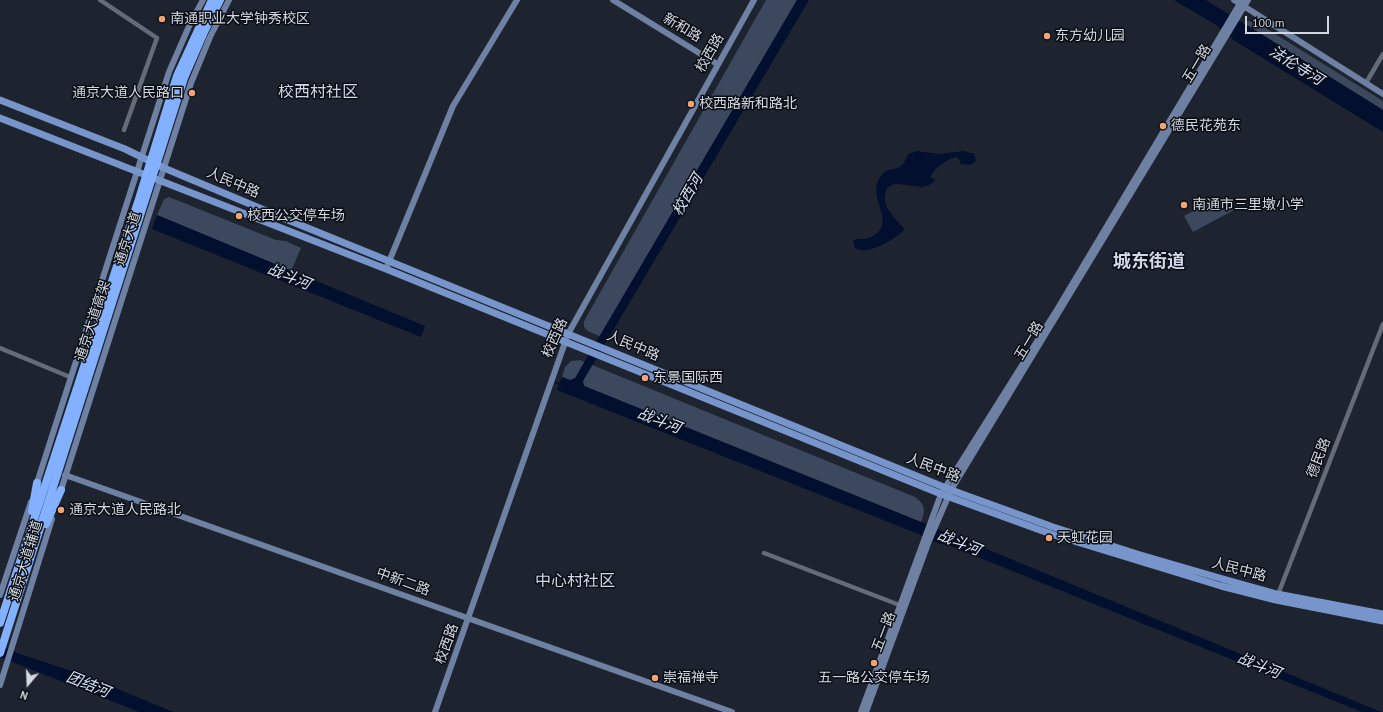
<!DOCTYPE html>
<meta charset="utf-8">
<style>
body{margin:0}
#map{position:relative;width:1383px;height:712px;overflow:hidden;background:#1d2430;font-family:"PT Sans",sans-serif}
canvas{display:block}
.north{position:absolute;left:8px;top:664px;width:40px;height:40px;-webkit-text-stroke:3px #0a0d13;paint-order:stroke;rotate:199deg;font-size:11px;font-weight:700;line-height:16px;text-align:center;color:#d3d8e0}
.north::after{content:'';display:block;margin:auto;width:14px;height:18px;background:#d3d8e0;clip-path:polygon(50% 0,100% 100%,50% 72%,0 100%)}
.scale{position:absolute;left:1245px;top:16px;width:84px;height:18px;box-sizing:border-box;border:2px solid #d3d8e0;border-top:0;padding-left:5px;font-size:12px;line-height:14px;white-space:nowrap;color:#d3d8e0;-webkit-text-stroke:3px #0a0d13;paint-order:stroke}
</style>
<div id="map">
<canvas width="1383" height="712"></canvas>
<div class="north">N</div>
<div class="scale">100 m</div>
</div>
<script>
const ctx = document.querySelector('canvas').getContext('2d');
ctx.lineJoin = 'round';
function fill(path, color) { ctx.fillStyle = color; ctx.fill(path, 'evenodd'); }
function trace(path, color, width, dash) { ctx.strokeStyle = color; ctx.lineWidth = width; ctx.lineCap = dash ? 'butt' : 'round'; ctx.setLineDash(dash || []); ctx.stroke(path); }
function drawText(font, color, halo, rows, align = 'center') {
  ctx.font = font + ' "PT Sans","Noto Sans SC",sans-serif'; ctx.lineWidth = 3; ctx.setLineDash([]); ctx.textBaseline = 'middle'; ctx.strokeStyle = halo; ctx.fillStyle = color; for (const [text, x, y, turn = 0] of rows) {
    ctx.save(); ctx.translate(x, y); ctx.rotate((+turn || 0) * Math.PI / 180); ctx.textAlign = isNaN(turn) ? turn : align; if (halo) ctx.strokeText(text, 0, 0); ctx.fillText(text, 0, 0); ctx.restore();
  }
}
fill(new Path2D(`
 M766 0H797L600 336C592 333 582 331 584 321Z
 M1248 21 1254 22 1264 27 1383 101V110L1244 23Z
 M169 197 276 240 286 241 301 248 291 271 157 215 164 199Z
 M1217 198 1234 210 1193 232 1184 216Z
 M580 360 915 497C925 504 926 510 921 522L562 377 565 367 571 361Z`), '#3b485e');
fill(new Path2D(`
 M797 0H809L583 381 584 386 921 522 1381 712H1362L948 545 939 544 916 533 557 390 562 377 570 380 575 378Z
 M1174 0H1206L1383 110V132L1235 41 1216 25Z
 M917 151 938 154 964 151 974 154 976 161 971 165 960 164V160L956 157C944 161 937 166 930 177L935 180C925 193 909 183 896 184 883 185 883 200 888 209 892 216 899 222 904 229 901 236 876 249 868 250 864 251 859 250 855 248L853 240C859 238 865 240 871 237 899 224 866 198 880 177 888 163 900 177 908 154Z
 M157 215 425 326 421 337 152 229Z
 M0 645 20 654 84 675 173 712H139L0 657Z`), '#020f2e');
trace(new Path2D(`
 M553 381 560 384`), '#020f2e', 1.5);
trace(new Path2D(`
 M100 0 157 38 124 130
 M1366 83 1383 54
 M0 348 70 377
 M764 553 902 606
 M1277 597 1383 324`), '#646c7a', 4.5);
trace(new Path2D(`
 M613 0 717 64
 M1234 0 1383 94
 M386 269 453 106 517 0
 M65 475 732 712
 M36 486 169 72 190 24 203 0
 M60 493 191 83 210 37 229 0
 M0 595 31 502
 M0 685 52 519
 M435 712 568 334 754 0
 M861 712 941 494 1058 308 1242 0
 M866 712 929 541 951 490 1248 0`), '#6e81a2', 6);
trace(new Path2D(`
 M0 100 125 149 164 168 288 220 951 490 1053 527 1137 554 1223 579 1277 594 1383 614
 M0 118 386 269 941 494 1051 534 1221 586 1276 600 1383 621`), '#7795ca', 7);
trace(new Path2D(`
 M32 511 37 483
 M46 524 61 490
 M0 623 139 199 177 76 212 0
 M0 653 184 78 204 32 220 0`), '#84b1ff', 8);
for (const [x, y, r, color] of [
 [162,19,4,"#efa377"],
 [1047,36,4,"#efa377"],
 [192,93,4,"#efa377"],
 [691,104,4,"#efa377"],
 [1163,126,4,"#efa377"],
 [1184,205,4,"#efa377"],
 [239,216,4,"#efa377"],
 [645,378,4,"#efa377"],
 [61,510,4,"#efa377"],
 [1049,538,4,"#efa377"],
 [874,663,4,"#efa377"],
 [655,678,4,"#efa377"]
]) { const dot = new Path2D(); dot.arc(x, y, r, 0, 2 * Math.PI); ctx.fillStyle = color; ctx.fill(dot); trace(dot, '#0a0d13', 1.5); }
drawText('14px', '#d3d8e0', '#0a0d13', [
 ["南通职业大学钟秀校区",170,19],
 ["东方幼儿园",1055,36],
 ["通京大道人民路口",184,93,"right"],
 ["校西路新和路北",699,104],
 ["德民花苑东",1171,126],
 ["南通市三里墩小学",1192,205],
 ["校西公交停车场",247,216],
 ["东景国际西",653,378],
 ["通京大道人民路北",69,510],
 ["天虹花园",1057,538],
 ["崇福禅寺",663,678],
 ["五一路公交停车场",874,678,"center"]
], 'left');
drawText('14px', '#d3d8e0', '#0a0d13', [
 ["新和路",682,28,31],
 ["校西路",710,53,-60],
 ["五一路",1197,64,-59],
 ["人民中路",233,183,23],
 ["通京大道",128,239,-72],
 ["通京大道高架",93,321,-72],
 ["校西路",555,338,-66],
 ["五一路",1029,341,-59],
 ["人民中路",633,346,23],
 ["德民路",1319,458,-69],
 ["人民中路",933,468,21],
 ["通京大道辅道",26,561,-73],
 ["人民中路",1239,570,15],
 ["中新二路",403,582,20],
 ["五一路",884,632,-69],
 ["校西路",447,644,-70]
]);
drawText('italic 15px', '#d5e4fd', '#0a0d13', [
 ["法伦寺河",1296,66,32],
 ["校西河",688,195,-60],
 ["战斗河",289,277,22],
 ["战斗河",659,421,21],
 ["战斗河",959,543,22],
 ["战斗河",1259,666,22],
 ["团结河",88,685,22]
]);
drawText('16px', '#ced8e8', '#0a0d13', [
 ["校西村社区",318,92],
 ["中心村社区",575,581]
]);
drawText('bold 18px', '#ced8e8', '#0a0d13', [
 ["城东街道",1149,262]
]);
</script>
